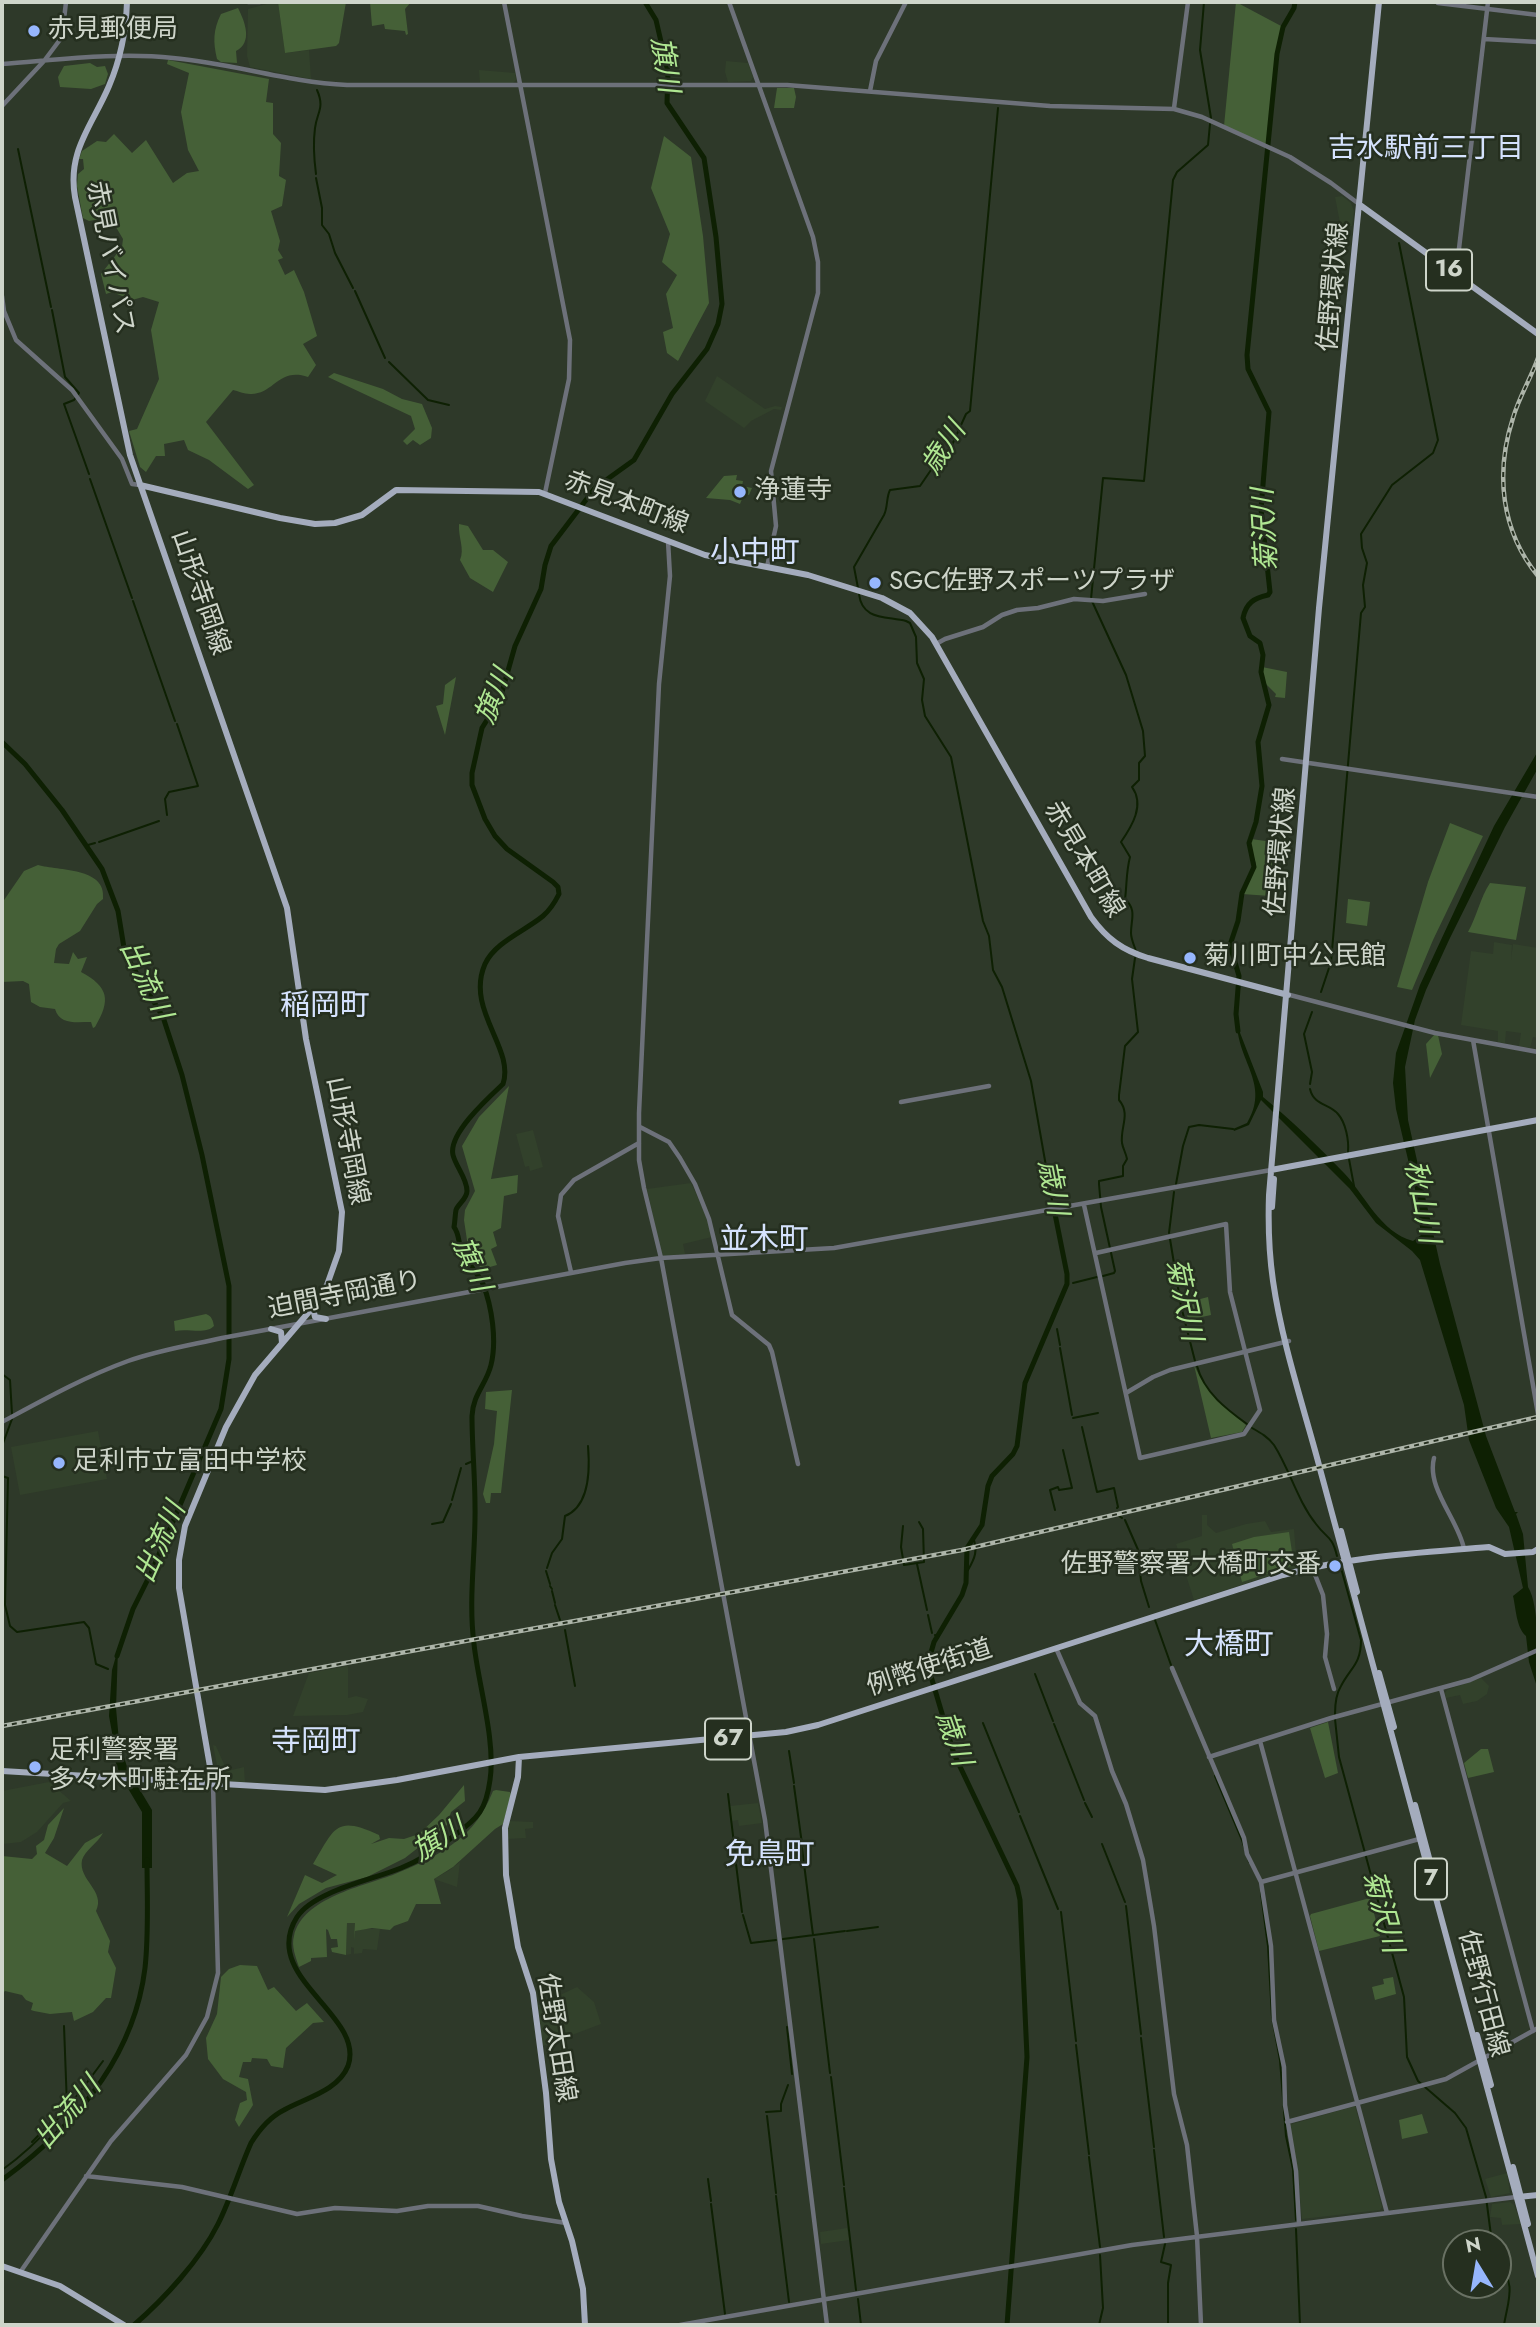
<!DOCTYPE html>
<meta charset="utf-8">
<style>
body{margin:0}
#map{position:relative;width:1540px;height:2327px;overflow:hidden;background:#2e3929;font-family:Jost,sans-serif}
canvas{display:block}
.frame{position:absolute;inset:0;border:4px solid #ced5ca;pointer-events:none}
.north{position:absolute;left:1442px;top:2229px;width:70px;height:70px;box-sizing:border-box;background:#252f1f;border:2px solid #697163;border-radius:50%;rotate:349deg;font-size:19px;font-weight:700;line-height:28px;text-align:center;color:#ced5ca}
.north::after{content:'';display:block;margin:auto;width:24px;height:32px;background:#96b6fd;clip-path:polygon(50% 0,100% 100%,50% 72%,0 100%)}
</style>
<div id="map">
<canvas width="1540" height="2327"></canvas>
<div class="frame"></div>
<div class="north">N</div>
</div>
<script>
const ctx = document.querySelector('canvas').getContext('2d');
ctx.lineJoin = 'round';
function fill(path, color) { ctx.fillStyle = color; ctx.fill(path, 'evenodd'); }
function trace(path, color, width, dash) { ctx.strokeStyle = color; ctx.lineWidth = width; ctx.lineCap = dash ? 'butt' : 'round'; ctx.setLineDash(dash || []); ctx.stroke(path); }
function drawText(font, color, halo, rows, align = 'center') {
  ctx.font = font + ' Jost,"Noto Sans JP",sans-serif'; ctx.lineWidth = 5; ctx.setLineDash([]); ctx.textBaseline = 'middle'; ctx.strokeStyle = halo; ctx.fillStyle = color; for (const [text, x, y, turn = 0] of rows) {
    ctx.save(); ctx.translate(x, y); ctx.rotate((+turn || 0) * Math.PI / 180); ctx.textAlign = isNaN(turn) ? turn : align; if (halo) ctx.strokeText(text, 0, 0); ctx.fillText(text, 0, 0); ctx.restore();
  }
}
fill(new Path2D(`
 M274 2H278L285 53 309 50 311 79 250 67 247 56 248 9Z
 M726 61 748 63 753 77 751 81 728 82 725 72Z
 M479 70 515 73 516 80 513 83 480 84Z
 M1342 196 1351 203 1354 211 1352 226 1341 228 1335 197Z
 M717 376 765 409 775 406 782 407 781 410 774 409 751 421 744 428 705 401Z
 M1494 942 1512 945 1511 960 1513 944 1538 948V1038L1533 1037 1530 1048 1519 1046 1521 1033 1506 1031 1505 1043 1498 1042V1031L1461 1025 1471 951 1493 954Z
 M533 1130 543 1167 530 1171 529 1166 525 1167 516 1134Z
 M691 1183 707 1218 712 1237 683 1244 685 1254 662 1256 647 1189Z
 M98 1431 107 1479 20 1495 11 1447Z
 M1202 1515H1207V1525L1216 1533 1246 1524 1265 1521 1271 1532 1294 1529 1297 1567 1194 1600 1176 1544 1202 1536Z
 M348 1666V1698L356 1696 368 1699 363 1712 347 1715 293 1716 309 1673Z
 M1481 1678 1489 1686 1487 1694 1477 1701 1463 1704 1460 1695 1446 1698 1445 1693 1447 1690Z
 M213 1745 216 1746 227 1771 244 1767 245 1783 220 1780Z
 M49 1782 71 1801 63 1803 37 1832 21 1842 3 1844 2 1791Z
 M758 1803 762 1823 739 1826 738 1820 732 1821 730 1806Z
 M509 1821 533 1822V1828L525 1829 526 1838 506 1839Z
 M460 1862 457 1887 434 1879 448 1871Z
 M355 1922V1934V1931L363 1929H380L377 1950 363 1949 362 1953 354 1954V1948L351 1947V1954L346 1955 347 1923Z
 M556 1985 560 1995 577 1987 594 2002 601 2024 543 2046 538 2005 550 2002 546 1988Z
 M1355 2106 1382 2207 1380 2210 1302 2219 1297 2166 1289 2125Z
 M1507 2173 1510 2193 1491 2197 1485 2179Z
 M1510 2202 1514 2205 1521 2224 1502 2225 1501 2218 1490 2217 1492 2204Z
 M847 2228 849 2240 821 2244 820 2232Z`), '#32412b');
fill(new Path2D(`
 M278 2H346L339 43 336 46 285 53Z
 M370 2H411L405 9 408 34 406 35 405 31 385 29 384 24 372 26Z
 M1236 2 1283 27 1266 146 1224 126Z
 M238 8C245 22 253 42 236 51L237 63 221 62 217 59C213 42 213 30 221 14Z
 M168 60 269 79 266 102 273 103V134L281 143 279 176 286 180 282 206 271 211 280 241 278 250 283 258 278 260 285 275 294 270 304 292 317 336 303 344 316 365 308 377C278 367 274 395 250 394 244 394 238 391 233 390L206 422 254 485 248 489 209 460 188 450 184 440 164 444 165 456H156L146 472 140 467 129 431 137 429 159 379 151 330 159 302 143 297 132 300 112 292 106 294 101 274 122 247 123 239 110 217 89 221 83 218 77 186 78 174 84 169 83 159H79L82 151 97 141 106 142 114 134 132 153 146 140 173 183 187 173 199 171 188 150 181 112 189 73 167 64Z
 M90 63 97 67 105 66 108 74 105 84 91 89 60 87 58 77 64 66Z
 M777 88H794L796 97 794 108H774Z
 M664 136 691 157 703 236 709 303 678 361 667 353 663 332 673 328 666 294 677 275 662 262 670 234 651 188Z
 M334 373 383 389 402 399 422 404 432 428 431 438 420 445 413 440 407 445 403 441 415 429 411 416 328 377Z
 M737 475 736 480 743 481 742 486 752 488 749 495 744 494 740 504 730 500 706 498 724 476Z
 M459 524 468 526 483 550H493L508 562 493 592 470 578 460 560C465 549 458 537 459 524Z
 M1262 667 1287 672 1285 698 1275 697 1276 694 1263 681Z
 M456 677 445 735 436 706 443 704 445 685Z
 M1450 823 1483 836 1433 940 1412 990 1397 987 1428 882Z
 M1251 839 1273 842 1270 896 1242 894 1256 864 1250 845Z
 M38 865C58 871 107 867 103 899L97 904 80 931 59 944 56 949 54 963 69 964 73 952 78 959 87 957 81 972C109 987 111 1000 95 1027L93 1028 91 1022C75 1022 60 1025 55 1009L40 1007 31 1002 29 984 23 981 2 982V903L24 871Z
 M1490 883 1526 887 1516 940 1468 932C1477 916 1480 898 1490 883Z
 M1348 899 1370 902 1367 926 1346 923Z
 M1434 1035H1438L1442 1054 1430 1078 1426 1044Z
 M509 1086 491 1179 518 1175 517 1193 504 1196 501 1228 493 1232 497 1246 491 1249 497 1265 479 1270 480 1265 468 1247 464 1220 465 1210 475 1191 462 1146 479 1117Z
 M1208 1297 1211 1315 1188 1320 1185 1303Z
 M206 1314C212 1316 213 1321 214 1326 205 1335 189 1328 175 1331L174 1321Z
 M1194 1365 1201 1379 1217 1401 1246 1425 1242 1432 1211 1438Z
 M512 1390 501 1493H491L490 1503H486L483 1494 494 1444 497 1411 485 1409 486 1392Z
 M1289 1532 1294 1565 1242 1582 1232 1544 1254 1537Z
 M1328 1722 1338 1773 1325 1778 1310 1728Z
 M1481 1749H1488L1494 1772 1468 1778 1464 1763Z
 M464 1785 465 1801 451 1812 447 1825 405 1858 367 1877 326 1888 299 1904 287 1917 305 1875 322 1883 337 1875 313 1864C335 1827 336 1815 379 1835L380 1839 371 1844 389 1838 404 1839 419 1834 439 1815Z
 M496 1790 510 1792 511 1795 503 1824 495 1829 453 1867 434 1879 441 1904H416L408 1921 394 1926 390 1930 372 1928 355 1931 354 1941 355 1923H347L346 1955 332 1952 331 1948 338 1947 337 1939H331L328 1930 326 1929 327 1957 311 1958V1961L299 1967C296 1958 291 1946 294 1936 302 1898 364 1886 395 1874 412 1867 431 1859 447 1848 470 1833 483 1816 493 1791Z
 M64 1808 54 1838 45 1853 67 1866 85 1843 103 1833C98 1843 85 1850 82 1860 78 1880 106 1891 96 1911L110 1941 108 1952 116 1968 111 1998H106L93 2012 74 2021 72 2012 50 2014 34 2011 31 2010 33 2003 26 2000 22 1995 5 1991 2 1994V1856L32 1859 37 1854 36 1846 44 1840 48 1825Z
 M1370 1898 1380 1936 1319 1951 1310 1916 1311 1914Z
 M240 1965 257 1966 268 1990 274 1987 296 2011 307 2003 324 2022 313 2023 286 2048 283 2068 271 2066 267 2059 252 2058 251 2062H243L239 2077 248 2079 253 2105 239 2127 235 2120 240 2103 247 2100 246 2092 223 2079 208 2059 206 2038 217 2014 221 1977 229 1969Z
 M1393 1977 1396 1994 1375 2000 1372 1987 1384 1984 1383 1979Z
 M1422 2114 1428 2133 1402 2139 1399 2120Z`), '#456037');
fill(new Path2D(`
 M1538 751V768L1505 827 1449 940 1426 990 1415 1020 1405 1067 1408 1120 1440 1264 1486 1436 1515 1512H1518L1516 1514 1523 1534 1528 1587C1540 1606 1538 1664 1538 1690L1529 1662 1526 1636C1516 1627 1516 1608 1513 1596L1523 1588 1509 1527 1496 1508 1469 1440 1464 1405 1420 1260 1412 1251 1376 1223 1350 1189 1261 1100 1249 1125 1234 1131 1233 1129 1247 1123C1270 1085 1239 1063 1237 1025L1263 1092V1097C1291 1120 1318 1146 1344 1173 1365 1195 1380 1232 1413 1241L1421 1235 1415 1189 1396 1109 1393 1083 1396 1053 1420 985 1494 826Z
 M118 1649 116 1708 119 1741 128 1770 152 1810V1868H142V1812L120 1775 115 1760V1749L109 1716 112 1670Z`), '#0e2003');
trace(new Path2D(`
 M1204 2 1200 50 1211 118
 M18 149 51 307
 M316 174C314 159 313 143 315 128 317 112 325 108 317 90
 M316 178 322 208V225L329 234 335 253 353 288
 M355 291 385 358
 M52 310 65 377 79 393 74 400 64 404 89 474
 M389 362 428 400 449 405
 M90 479 132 598
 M858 588 854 567 884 515C888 507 886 498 890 490L920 486 933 467 947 456 966 414 970 411 998 108
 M859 594C862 620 885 616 906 621L910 623 916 637 917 663 924 679 922 700 925 716 951 757 983 921 989 936 993 970 1002 987 1031 1081 1053 1206
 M133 601 175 721
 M167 815 165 799 169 792 198 786 177 724
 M99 842 159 821
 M88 845 95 843
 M1136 951C1134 945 1131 939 1131 933 1131 919 1137 910 1125 899 1127 884 1126 872 1130 857L1121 842C1132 826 1145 805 1132 787L1139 780V763L1145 756 1143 731 1126 675 1091 599 1103 478 1144 481 1173 180 1177 172 1208 145 1210 124
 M1321 992 1331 962 1361 613 1365 607 1363 585 1367 563 1362 548 1361 534 1392 485 1433 453 1438 440 1399 243
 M1310 1084 1312 1072 1304 1034 1312 1012
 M1310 1089C1314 1106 1329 1103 1338 1114 1346 1123 1349 1141 1348 1152
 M1349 1159 1354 1186
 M1176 1184 1183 1146 1189 1127 1199 1125 1233 1129
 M1169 1233 1174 1192
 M1170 1239 1181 1306 1195 1361
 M1103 1276 1114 1273 1115 1271 1101 1207 1099 1184V1181L1123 1176V1166L1127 1159C1126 1153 1123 1149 1122 1143 1120 1127 1131 1114 1119 1100V1095L1125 1046 1138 1032 1132 979 1135 958
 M1073 1283 1097 1277
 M1057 1329 1060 1345
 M1060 1348 1072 1415
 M1197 1366C1204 1392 1226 1409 1247 1424
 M2 1374 10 1380 12 1414
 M1073 1418 1098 1413
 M1082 1427 1097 1492 1114 1488 1118 1507 1117 1508
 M1252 1428C1261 1433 1268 1437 1274 1445 1290 1470 1297 1500 1316 1524 1327 1539 1332 1535 1337 1556
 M2 1446 12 1419
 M466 1464 473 1461
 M2 1476 8 1478 5 1605 10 1626 17 1632 84 1622 89 1628 96 1664 108 1669
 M452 1500 461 1468
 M1055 1510 1050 1490 1058 1487 1059 1490 1072 1488 1063 1450
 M1118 1512V1513
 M1119 1516 1122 1518
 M1125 1520 1139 1552 1138 1557
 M432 1524 443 1522 451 1504
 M903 1526 901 1547 904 1565 924 1562 923 1529 919 1522
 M1139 1562 1141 1581 1149 1607
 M917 1564 927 1610
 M547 1568 552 1553 562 1539 565 1516C590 1506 590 1470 588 1446
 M968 1570C975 1558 978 1551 973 1537
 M546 1571 550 1584
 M550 1586 552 1589
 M552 1591 555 1603
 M555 1605 560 1620
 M928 1615 932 1633
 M1155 1620 1171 1665
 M565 1630 575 1686
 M935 1635 937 1637
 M1035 1674 1053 1721
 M1335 1714C1335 1704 1336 1694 1341 1686 1351 1667 1361 1664 1361 1640L1341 1568
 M1335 1719 1339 1757 1404 1997 1407 2057 1418 2081 1455 2113 1466 2128 1486 2197 1492 2243
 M983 1723 1019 1812
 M1054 1724 1084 1800
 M789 1751 794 1783
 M1215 1776 1242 1840 1249 1862
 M794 1786 802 1844
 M728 1794 735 1852
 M1085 1803 1092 1817
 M1020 1816 1058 1909
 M1102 1844 1125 1902
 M802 1848 813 1935
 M735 1856 742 1912
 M1261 1893 1268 1946 1272 2017 1280 2060 1286 2136 1293 2169 1296 2220
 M1126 1906 1141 2034
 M1061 1912 1076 2041
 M743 1915 751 1943 776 1940
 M847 1931 878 1927
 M783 1939 845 1931
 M814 1939 830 2073
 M787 2027 792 2074
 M1141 2038 1154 2147
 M1076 2045 1089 2154
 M831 2077 844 2185
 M766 2112 781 2111V2104L788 2085
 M767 2116 776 2193
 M32 2142 67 2106 64 2026
 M1154 2150 1164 2237
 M1089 2157 1100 2247
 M2 2170C44 2140 73 2102 103 2061
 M708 2179 711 2201
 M844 2188 856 2290
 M776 2196 789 2302
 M711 2204 725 2314
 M1296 2229 1300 2325
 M1165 2244 1161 2262 1171 2265 1168 2283V2325
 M1498 2261C1517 2285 1508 2300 1504 2325
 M858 2299 861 2325
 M1099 2325 1103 2308 1100 2255`), '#0e2003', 2);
trace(new Path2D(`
 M2 742 25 764 62 810 102 869 118 911 125 954 163 1017 182 1075 202 1155 229 1286V1359L221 1409 151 1573 133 1609 117 1656
 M1238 1031 1236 1014 1239 976 1230 945 1238 921 1242 893 1254 867 1249 843 1256 822 1262 786 1258 742 1269 705 1261 672 1263 655 1260 643 1250 636 1243 618C1246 603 1254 598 1268 595L1270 592 1261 509 1269 412 1248 369 1247 355 1277 54 1283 27 1294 8 1295 2
 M2 2180C73 2128 134 2058 145 1968 149 1932 147 1896 147 1860
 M134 2325C164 2299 200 2260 218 2224 231 2198 239 2170 251 2143 259 2130 270 2117 284 2110 305 2098 338 2091 348 2066 366 2015 259 1977 297 1917 314 1891 372 1880 401 1868 421 1860 438 1849 455 1835 478 1818 486 1810 490 1780 496 1741 478 1683 474 1644 468 1598 476 1551 475 1506 475 1476 472 1446 472 1416 473 1394 486 1385 491 1365 497 1341 492 1307 483 1284 478 1273 467 1263 462 1252 458 1244 460 1235 454 1227 455 1222 455 1215 456 1210 458 1204 467 1199 467 1191 467 1178 456 1167 453 1155 448 1134 488 1098 503 1084 515 1048 465 1010 485 964 495 942 525 931 543 916 550 910 555 902 559 894L558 887 553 882 507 849 495 836 485 819 472 785V773L482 728 500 699 515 646 541 589 545 565 551 546 595 488 634 460 672 394 707 349 718 324 722 304 716 237 704 158 667 103 668 72 656 20 645 2
 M1007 2325 1027 2057 1020 1900 1017 1886 954 1754 930 1673V1656L934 1642 962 1595 966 1583 967 1548 982 1525 988 1486 992 1476 1013 1454 1017 1446 1025 1383 1067 1284V1274L1055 1214`), '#0e2003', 5);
trace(new Path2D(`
 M1323 1464 1324 1468`), '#465041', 6, [6, 3]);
trace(new Path2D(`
 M248 2H260
 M504 2 570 340 569 379 545 493
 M729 2 813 237 818 262V293L771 471 776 526 767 567
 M1438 3 1538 15
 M1484 39 1538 42
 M2 64C58 60 116 52 173 58 232 63 286 82 347 85H787L1050 106 1174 109 1202 117 1290 157 1331 183 1359 204
 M870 91 876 61 906 2
 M2 106 44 61 62 37 66 2
 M1174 108 1188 2
 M1456 274 1488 2
 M2 296 4 311 16 340 72 390 122 459 132 484 140 485
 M668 541 670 576 659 684 639 1113V1160L644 1188 661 1258 765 1820 827 2325
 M936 644 945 639 983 627 1002 615 1017 610 1038 608 1074 599 1103 601 1145 594
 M1282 759 1538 797
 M1290 995 1435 1033 1538 1052
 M1473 1040 1538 1414
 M901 1102 989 1086
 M640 1127 669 1142 680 1158 695 1184 709 1219 732 1315 769 1345 772 1352 798 1464
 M1084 1205 1140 1458 1244 1434 1260 1410 1230 1292 1226 1224 1096 1253
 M571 1272 558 1216 561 1195 574 1180 639 1143
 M1126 1393 1153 1377 1170 1370 1289 1341
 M2 1422C43 1400 84 1377 128 1361 159 1350 191 1345 222 1338L625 1263 661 1258 834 1248 1271 1170
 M1434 1458C1426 1488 1459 1521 1464 1549
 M1312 1567 1323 1595 1327 1634 1325 1657 1334 1689
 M1056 1648 1080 1703 1095 1716 1112 1771 1126 1804 1143 1860 1154 1926 1174 2094 1187 2145 1197 2236 1201 2325
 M1172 1668 1244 1838 1247 1854 1261 1882 1271 1946 1274 2020 1284 2067 1285 2105 1296 2171 1299 2224
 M1441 1689 1533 2031
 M1260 1741 1387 2213
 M1209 1757 1331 1718 1470 1680 1538 1650
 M1261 1882 1423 1838
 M1287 2122 1446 2079 1538 2028
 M86 2176 182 2187 297 2214 335 2208 397 2211 428 2206H478L522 2216 566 2223
 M21 2271 111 2141 186 2055 207 2017 218 1973 213 1784
 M680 2325 1132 2245 1516 2197`), '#6d717a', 4.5);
trace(new Path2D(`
 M127 2C126 32 121 58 109 86 92 126 67 151 75 197L130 455 287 908 306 1039 342 1212 339 1251 327 1285 314 1306 255 1375 226 1427 185 1526 179 1560V1588L213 1784
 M1360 205 1538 334
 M140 485 280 518 315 524 335 523 362 515 396 490 539 492 705 555 808 575 882 598 910 613 932 637 1091 917C1107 939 1122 950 1148 958L1288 995
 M1271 1170 1538 1120
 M1272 1207 1274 1179
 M313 1308 315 1317 326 1319
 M271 1329 281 1332 282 1343
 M1319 1465C1303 1405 1282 1343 1273 1281 1269 1253 1268 1224 1269 1195L1319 608 1379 2
 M1320 1469 1538 2276
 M1341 1531 1357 1592
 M1379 1673 1394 1727
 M519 1757 518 1777 505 1828 506 1875 518 1947 533 1993 546 2093 551 2159 559 2202 572 2241 583 2289 585 2325
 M2 1771 325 1790 397 1780 519 1757 786 1732 818 1725 1283 1575C1351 1556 1419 1553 1489 1547L1505 1554 1533 1552 1538 1549
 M1415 1805 1432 1869
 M1477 2035 1491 2085
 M1513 2167 1528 2224
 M1518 2197 1538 2195
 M2 2266 60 2286 124 2325`), '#a4acbd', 6);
const rail = new Path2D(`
 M1538 358C1531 378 1519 397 1513 418 1495 473 1501 531 1538 576
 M2 1726 962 1550 1538 1417`);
trace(rail, '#adb5a9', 4.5);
trace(rail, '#252f1f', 2, [5]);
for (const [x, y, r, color] of [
 [34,31,7,"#96b6fd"],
 [740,492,7,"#96b6fd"],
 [875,583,7,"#96b6fd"],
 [1190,958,7,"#96b6fd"],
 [59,1463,7,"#96b6fd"],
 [1335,1566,7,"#96b6fd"],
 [35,1767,7,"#96b6fd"]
]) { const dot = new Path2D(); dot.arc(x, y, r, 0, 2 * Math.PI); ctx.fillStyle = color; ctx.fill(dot); trace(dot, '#252f1f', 2.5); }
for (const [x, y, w] of [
 [1449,270,46],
 [728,1739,46],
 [1431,1879,32]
]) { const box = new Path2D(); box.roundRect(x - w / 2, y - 20.5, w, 41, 5); ctx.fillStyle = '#252f1f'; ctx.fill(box); trace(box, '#ced5ca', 2); }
drawText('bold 24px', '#ced5ca', null, [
 ["16",1449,270],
 ["67",728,1739],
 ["7",1431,1879]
]);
drawText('26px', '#ced5ca', '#252f1f', [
 ["赤見郵便局",48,31],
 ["浄蓮寺",754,492],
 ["SGC佐野スポーツプラザ",889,583],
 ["菊川町中公民館",1204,958],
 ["足利市立富田中学校",73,1463],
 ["佐野警察署大橋町交番",1321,1566,"right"],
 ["足利警察署",49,1752],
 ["多々木町駐在所",49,1782]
], 'left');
drawText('26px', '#ced5ca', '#252f1f', [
 ["赤見バイパス",109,258,79],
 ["佐野環状線",1335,287,-85],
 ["赤見本町線",626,504,21],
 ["山形寺岡線",199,593,71],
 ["佐野環状線",1282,852,-85],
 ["赤見本町線",1083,860,59],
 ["山形寺岡線",346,1141,79],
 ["迫間寺岡通り",345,1296,-11],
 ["例幣使街道",930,1669,-18],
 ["佐野行田線",1482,1994,75],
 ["佐野太田線",555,2038,81]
]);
drawText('italic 28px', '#afe792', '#252f1f', [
 ["旗川",663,65,81],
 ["歳川",945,449,-57],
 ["菊沢川",1267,530,-93],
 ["旗川",496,697,-68],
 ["出流川",144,981,65],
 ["歳川",1051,1188,79],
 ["秋山川",1420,1202,79],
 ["旗川",470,1265,67],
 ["菊沢川",1182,1300,78],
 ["出流川",162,1543,-66],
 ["歳川",952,1739,71],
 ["旗川",440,1841,-32],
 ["菊沢川",1381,1912,75],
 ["出流川",69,2114,-49]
]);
drawText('28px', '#d5e2fd', '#252f1f', [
 ["吉水駅前三丁目",1426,150]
]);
drawText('30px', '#d5e2fd', '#252f1f', [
 ["小中町",755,555],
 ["稲岡町",325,1008],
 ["並木町",764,1242],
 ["大橋町",1229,1647],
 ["寺岡町",316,1744],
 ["免鳥町",770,1857]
]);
</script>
